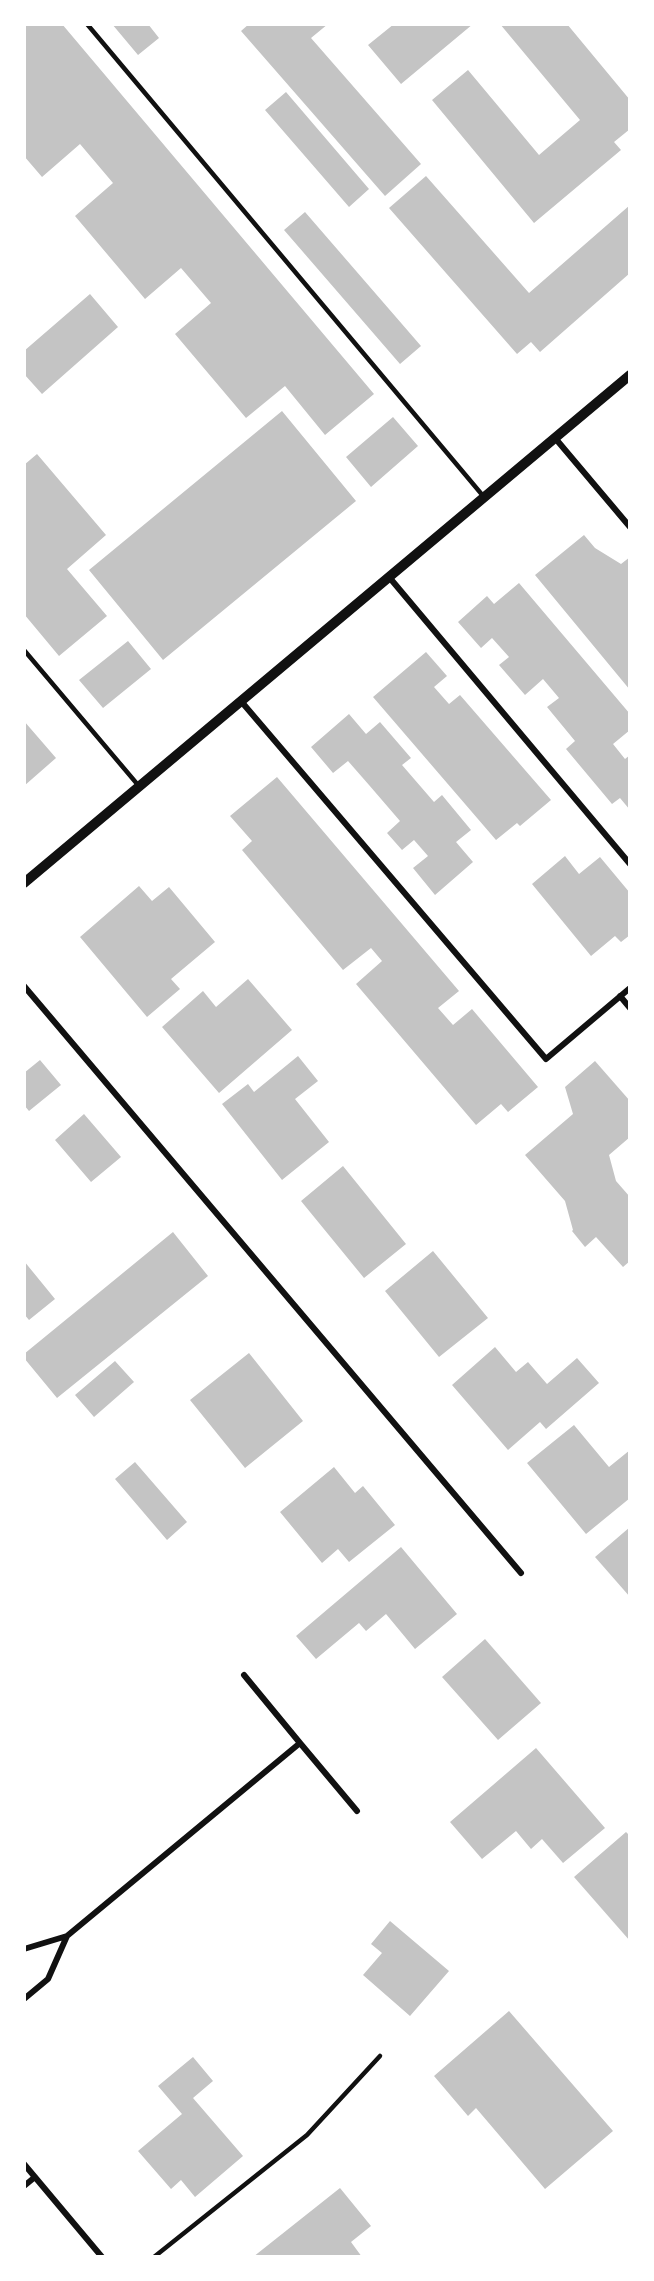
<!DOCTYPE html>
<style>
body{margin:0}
#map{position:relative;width:654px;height:2281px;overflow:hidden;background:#fff;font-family:"Zilla Slab",serif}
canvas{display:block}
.frame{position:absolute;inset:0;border:26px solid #fff;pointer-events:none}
</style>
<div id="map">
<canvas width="654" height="2281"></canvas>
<div class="frame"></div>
</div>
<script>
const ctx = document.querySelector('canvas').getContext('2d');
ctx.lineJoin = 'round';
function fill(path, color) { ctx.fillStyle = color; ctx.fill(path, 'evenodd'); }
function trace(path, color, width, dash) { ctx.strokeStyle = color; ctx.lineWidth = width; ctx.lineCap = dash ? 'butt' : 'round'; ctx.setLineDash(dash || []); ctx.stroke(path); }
fill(new Path2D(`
 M24 24H62L374 394 325 435 285 386 246 418 175 334 211 303 181 268 145 299 75 216 113 183 80 144 42 177 24 156Z
 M112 24H148L159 38 138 55Z
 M249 24H328L311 38 421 164 385 196 241 31Z
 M394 24H473L401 84 368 45Z
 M500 24H567L630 100V129L614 142 621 150 534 223 432 100 468 70 539 155 580 120Z
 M286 92 369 189 349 207 265 110Z
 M426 176 529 293 630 205V273L540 352 531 342 517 354 389 208Z
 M305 212 421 346 400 364 284 230Z
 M90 294 118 327 42 394 24 374V351Z
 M282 411 356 501 163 660 89 570Z
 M393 417 418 446 371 487 346 457Z
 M37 454 106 535 67 569 107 616 59 656 24 614V465Z
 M584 535 595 548 621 564 630 557V690L535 575Z
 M519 583 630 714V730L613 744 625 759 630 755V810L620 798 612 804 566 749 575 741 547 707 559 698 543 679 525 695 499 665 509 657 492 638 481 648 458 622 487 596 494 604Z
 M128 641 151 669 103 708 79 680Z
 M426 652 447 676 434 687 449 704 460 695 551 800 520 826 517 823 496 840 373 697Z
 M349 714 366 734 380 722 411 758 402 765 434 802 442 795 471 830 456 842 473 862 435 895 413 868 428 856 414 840 402 850 387 833 400 821 369 785 348 761 333 773 311 747Z
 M24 721 56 758 24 786Z
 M277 777 459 991 438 1008 453 1025 472 1009 538 1087 508 1112 501 1104 476 1125 356 984 382 961 371 948 343 970 242 850 252 841 230 816Z
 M565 856 579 874 600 857 630 893V935L621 942 615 936 591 956 532 884Z
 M139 886 152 901 169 887 215 942 171 979 180 989 147 1017 80 937Z
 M248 979 292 1030 219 1093 162 1027 203 991 216 1007Z
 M298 1056 318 1081 295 1099 329 1142 282 1180 222 1104 248 1084 254 1092Z
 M40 1060 61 1085 29 1111 24 1105V1073Z
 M595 1061 630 1101V1137L609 1155 616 1181 630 1197V1261L623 1267 596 1237 585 1247 572 1231 573 1230 565 1201 525 1155 573 1114 565 1087Z
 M84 1114 121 1157 91 1182 55 1140Z
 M343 1166 406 1244 364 1278 301 1201Z
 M173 1232 208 1276 57 1398 24 1358V1354Z
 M433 1251 488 1318 439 1357 385 1291Z
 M24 1261 55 1299 29 1320 24 1314Z
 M495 1347 516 1372 528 1362 547 1384 577 1358 599 1383 546 1429 540 1422 508 1450 452 1385Z
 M249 1353 303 1421 245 1468 190 1400Z
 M115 1361 134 1382 94 1417 75 1395Z
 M574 1425 609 1467 630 1450V1498L586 1534 527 1463Z
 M135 1462 187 1522 167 1540 115 1479Z
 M334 1467 355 1493 363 1486 395 1525 349 1562 338 1549 322 1563 280 1512Z
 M630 1527V1597L595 1557Z
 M401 1547 457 1614 415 1649 386 1614 366 1631 359 1623 316 1659 296 1636Z
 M485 1639 541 1703 498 1740 442 1677Z
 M536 1748 605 1828 563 1863 542 1839 531 1849 516 1831 482 1859 450 1822Z
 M626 1832 630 1836V1941L574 1877Z
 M390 1921 449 1971 410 2016 363 1975 382 1953 371 1944Z
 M509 2011 613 2131 545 2189 476 2108 468 2116 434 2076Z
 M193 2057 213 2081 193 2098 243 2156 195 2197 181 2180 171 2189 138 2151 182 2114 158 2086Z
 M340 2188 371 2226 351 2242 362 2257H253Z`), '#c4c4c4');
trace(new Path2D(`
 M87 24 484 497
 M24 650 138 785
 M154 2257 307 2135 380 2056`), '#111', 4.5);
trace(new Path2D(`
 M555 438 630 527
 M389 577 630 864
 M240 700 546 1059 630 988
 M24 986 521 1573
 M620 996 630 1008
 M244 1675 300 1743
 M67 1936 300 1743 357 1811
 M24 1949 67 1936 48 1979 24 1999
 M24 2164 102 2257
 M24 2186 35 2177`), '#111', 6);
trace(new Path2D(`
 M24 883 630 375`), '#111', 10);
</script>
